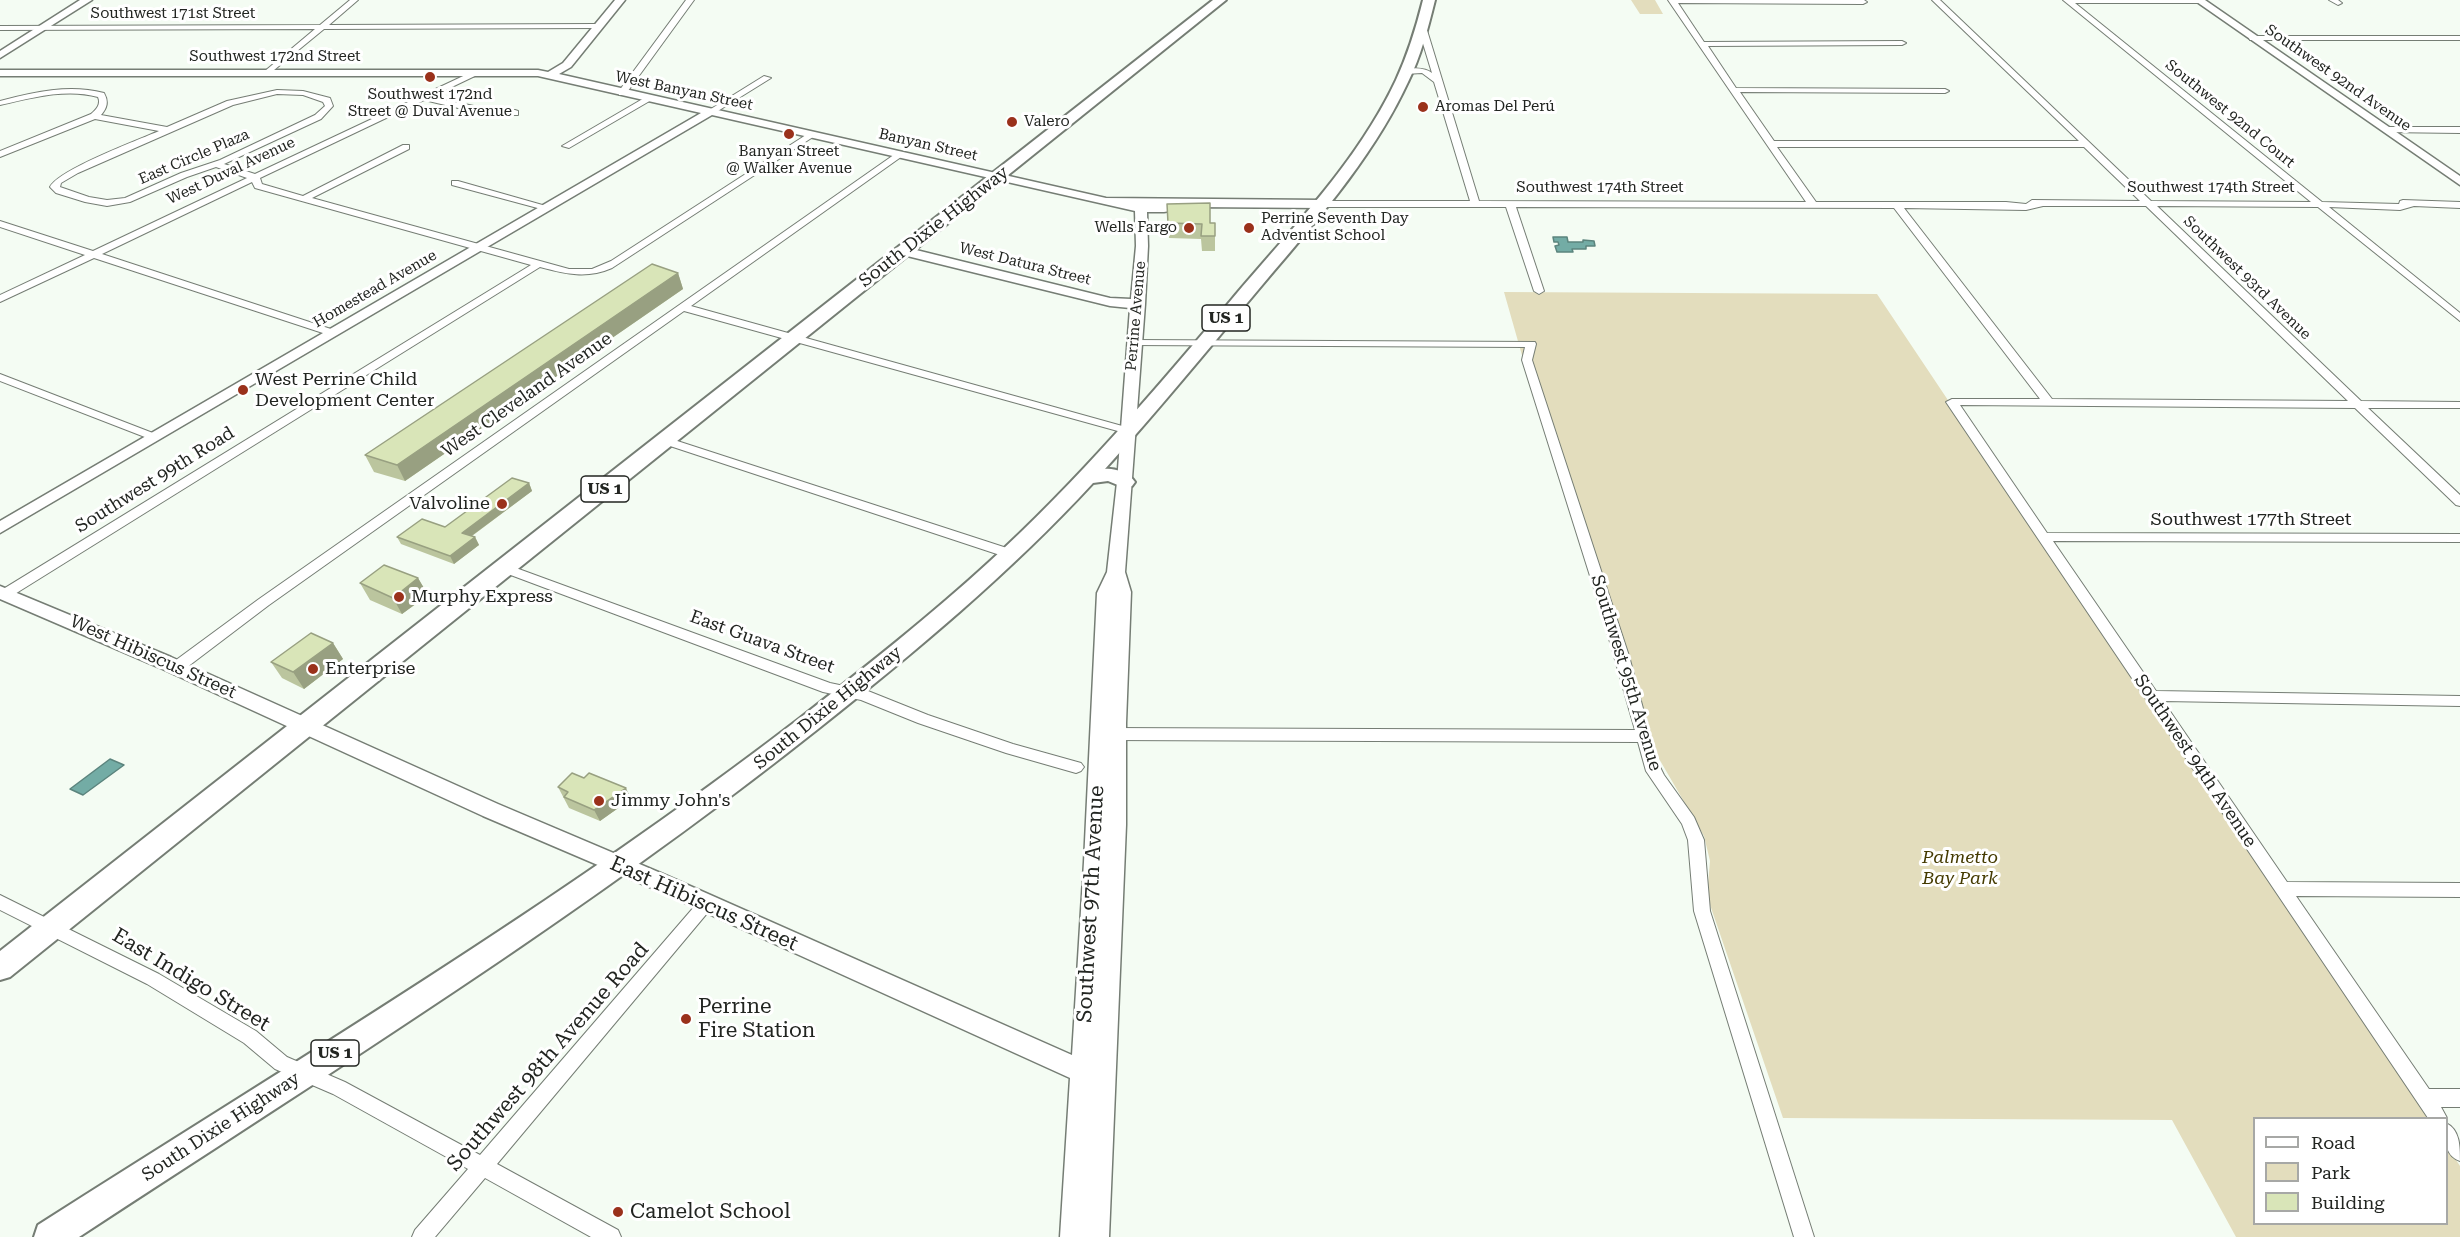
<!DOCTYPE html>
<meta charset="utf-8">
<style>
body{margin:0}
#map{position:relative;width:2460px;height:1237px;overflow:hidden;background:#f4fcf3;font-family:"Roboto Serif",serif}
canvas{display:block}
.legend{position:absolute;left:2253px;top:1117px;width:195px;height:108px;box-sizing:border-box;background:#fff;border:2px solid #a7a8a6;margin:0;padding:8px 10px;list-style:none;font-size:18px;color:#222521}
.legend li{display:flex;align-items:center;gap:12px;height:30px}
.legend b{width:30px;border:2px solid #a7a8a6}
</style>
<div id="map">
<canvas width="2460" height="1237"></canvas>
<ul class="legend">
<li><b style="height:8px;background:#fff"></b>Road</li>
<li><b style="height:16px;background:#e3ddbd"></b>Park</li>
<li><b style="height:16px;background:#d9e5b8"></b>Building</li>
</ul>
</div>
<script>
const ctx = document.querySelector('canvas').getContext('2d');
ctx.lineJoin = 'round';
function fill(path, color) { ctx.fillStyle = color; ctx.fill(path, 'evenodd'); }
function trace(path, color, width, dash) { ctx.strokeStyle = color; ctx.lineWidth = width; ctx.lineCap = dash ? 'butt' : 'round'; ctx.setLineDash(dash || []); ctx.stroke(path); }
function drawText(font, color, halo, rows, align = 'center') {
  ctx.font = font + ' "Roboto Serif",serif'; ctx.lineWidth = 6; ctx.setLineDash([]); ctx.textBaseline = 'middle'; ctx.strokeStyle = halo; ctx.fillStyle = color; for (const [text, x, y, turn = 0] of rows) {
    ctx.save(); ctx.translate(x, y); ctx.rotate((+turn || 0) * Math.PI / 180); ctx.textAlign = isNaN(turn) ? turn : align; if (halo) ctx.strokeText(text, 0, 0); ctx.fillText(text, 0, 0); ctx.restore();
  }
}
fill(new Path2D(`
 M1631 0H1655L1663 14H1640Z
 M1504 292 1877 294 2428 1118H2254V1224H2446L2447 1146 2460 1166V1237H2236L2172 1120 1783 1118 1707 896 1710 861 1704 836 1637 721 1535 401Z`), '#e3ddbd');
const water = new Path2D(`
 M1553 237H1567L1568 242H1583V240L1594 241 1595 246H1586V249H1572L1573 252H1557L1555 246 1559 245 1558 242H1554Z
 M110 759 124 765 83 795 70 789Z`);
fill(water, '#73aca5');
trace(water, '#5b847d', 1.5);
const minor = new Path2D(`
 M350 0H358L329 25 597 24 601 26 597 28 324 29 268 75H265V71L315 29 0 30V26L320 25Z
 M686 0H694L625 95H619V91Z
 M1668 0H1864L1867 2 1863 4 1678 3 1704 42 1902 41 1906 43 1902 45 1708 46 1736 88 1945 89 1949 91 1945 93 1740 92 1774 141H2079L1932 0H1940L2151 201 2311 202 2063 0H2203L2200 3H2075L2322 202 2399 204 2400 201 2403 200 2460 202V208L2414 206 2400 210 2329 207 2460 313V321L2318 207 2157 206 2361 401 2460 402V408H2368L2460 495V506L2456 505 2355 408 1960 405 2047 533 2460 534V542L2053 541 2156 691 2460 696V706L2163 701 2287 882 2460 883V897L2296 896 2429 1089H2460V1107H2441L2447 1118 2446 1120 2428 1118 1946 402 1952 399H2040L1894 208 1516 207 1544 291 1539 294 1534 291 1506 207H1322L1317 204 1322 201H1470L1434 82 1422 73 1405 74 1401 72C1409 67 1424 67 1432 73L1418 27 1422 25 1426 27 1479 201 1806 202ZM1777 147H2084L2140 201 2032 200 2026 204 2006 202H1816ZM2043 206H2146L2348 401 2052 399 1904 208 2026 210Z
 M2329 0H2338L2342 3 2338 5Z
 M2253 36H2460V40H2250L2249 38Z
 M476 70 480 72 479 74 431 97 488 109 515 110 518 111V115H488L424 100 260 178 262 184 303 196 403 145H409V149L312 198 569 269H592L611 261 809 133 816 135 612 268C587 279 566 274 540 267L10 597H0V591L531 265 255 188 252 182 102 254 337 331V335H329L94 258 0 302V295L85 255 0 227V221L93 251 247 178 216 167 187 177 130 202 107 206 85 202 56 193 50 187C58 170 138 140 159 131L95 119 0 157V151L91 114C97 109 101 104 98 97 66 88 31 98 0 105V101C34 92 69 84 104 93 109 102 107 108 101 115L167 127 227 101 277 90 303 91 330 98 333 106 321 119 224 164 255 174ZM277 94 303 95 323 102 325 106 315 115 220 160 181 173 125 198 107 200 89 197 60 187 61 183 78 173 233 105Z
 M764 76 771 78 713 114 706 112Z
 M646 97 653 99 569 148 562 146Z
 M2387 127H2460V133L2384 132V128Z
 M898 152 902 155 901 157 691 306 1133 429 1135 431 1133 433H1125L684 311 269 605 182 671H172L170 667 172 663 259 599Z
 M452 181H458L553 208 545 210 452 185Z
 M1134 340 1535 342 1536 344 1532 360 1629 656 1657 761 1664 775 1694 817 1704 840 1710 911 1814 1237H1794L1694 911 1688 840 1682 824 1646 771 1638 742 1109 740 1104 738 1102 734 1104 730 1109 728 1635 730 1602 614 1522 360 1525 347 1130 345V341Z
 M0 374 158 435 160 437 154 440 150 439 0 381Z
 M665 437 1016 551 1017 554 1016 557H1006L661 443 659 441Z
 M505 564 830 683 868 691 928 715 1013 744 1081 763 1084 767 1081 771 1076 773 1006 753 918 723 861 700 823 692 500 571 499 568Z
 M0 895 159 974 256 1031 287 1057 345 1082 480 1155 700 900 706 898 712 900 714 905 497 1164 618 1230 621 1237H591L485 1178 435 1237H412L415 1230 468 1169 333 1094 275 1069 244 1043 147 984 0 910Z
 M2446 1123C2460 1130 2460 1146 2460 1161 2443 1155 2446 1138 2446 1123Z`);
const tertiary = new Path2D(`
 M80 0H92L0 58V51Z
 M615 0H625L571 67 559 74 1106 198 1322 200 1328 204 1322 208 1194 207 1164 212H1147L1148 246 1145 304 1125 572 1131 592 1126 723V825L1109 1237H1060L1070 1078 647 886 483 816 158 667 0 599V586L171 657 498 804 663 874 1072 1055 1084 862 1097 593 1107 572 1117 482 1130 308 1110 306 899 254 897 251 904 247 1110 298 1131 299 1136 246 1135 211 712 115 0 533V521L701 113 538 76H0V70H538L548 72 563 63Z
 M2194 0H2205L2460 176V185Z`);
const trunk = new Path2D(`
 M1213 0H1226L10 977 0 980V951Z
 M1423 0H1435C1428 28 1421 56 1408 82 1371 162 1309 229 1253 296 1204 354 1156 413 1105 469 1115 468 1129 473 1135 482L1132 486 1125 488 1108 481 1093 483C1009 574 915 652 818 729 584 915 329 1073 79 1237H34L38 1225C295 1061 558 904 800 718 864 668 929 617 989 562 1078 481 1155 390 1232 299 1290 230 1357 163 1396 80 1408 54 1416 28 1423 0Z`);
trace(minor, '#757d74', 2);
trace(tertiary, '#757d74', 3);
trace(trunk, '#757d74', 4);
fill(minor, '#fff');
fill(tertiary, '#fff');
fill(trunk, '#fff');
fill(new Path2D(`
 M1167 204 1210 223H1215V251H1202L1201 239 1169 238Z
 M678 273 683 289 405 481 374 472 365 455Z
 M529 483 532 491 472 536 475 537 479 545 454 564 401 544 397 537 445 527Z
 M418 578 428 595 402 614 370 600 360 583Z
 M333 643 343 659 304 689 282 678 271 662Z
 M558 787 631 799 600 821 569 808Z`), '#bbc59e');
fill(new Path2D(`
 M678 273 683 289 405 481 397 465Z
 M529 483 532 491 466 540 462 533Z
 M475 537 479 545 454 564 450 556Z
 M418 578 428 595 402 614 393 598Z
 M333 643 343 659 304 689 293 672Z
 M626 788 631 799 600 821 594 810Z`), '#98a081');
const building = new Path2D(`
 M1210 203V223H1215V236H1201L1202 224 1168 223 1167 204Z
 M652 264 678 273 397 465 365 455Z
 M512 478 529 483 462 533 475 537 450 556 397 537 422 519 445 527Z
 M384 565 418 578 393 598 360 583Z
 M311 633 333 643 293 672 271 662Z
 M572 773 584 778 589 773 626 788 594 810 564 797 568 792 558 787Z`);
fill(building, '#d9e5b8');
trace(building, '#98a081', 1.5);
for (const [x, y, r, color] of [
 [430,77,6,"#9a311b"],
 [1423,107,6,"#9a311b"],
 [1012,122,6,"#9a311b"],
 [789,134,6,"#9a311b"],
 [1189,228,6,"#9a311b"],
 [1249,228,6,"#9a311b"],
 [243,390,6,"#9a311b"],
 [502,504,6,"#9a311b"],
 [399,597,6,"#9a311b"],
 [313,669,6,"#9a311b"],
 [599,801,6,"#9a311b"],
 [686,1019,6,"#9a311b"],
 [618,1212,6,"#9a311b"]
]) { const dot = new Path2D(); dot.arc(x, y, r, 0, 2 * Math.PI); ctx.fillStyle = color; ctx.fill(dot); trace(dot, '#fff', 2); }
drawText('15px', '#222521', '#fff', [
 ["Southwest 171st Street",173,14],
 ["Southwest 172nd Street",275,57],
 ["Southwest 92nd Avenue",2338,78,35],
 ["West Banyan Street",684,91,12],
 ["Southwest 92nd Court",2230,114,39],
 ["Banyan Street",928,145,13],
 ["East Circle Plaza",194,157,-23],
 ["West Duval Avenue",231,171,-25],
 ["Southwest 174th Street",1600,188],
 ["Southwest 174th Street",2211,188],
 ["West Datura Street",1025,264,14],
 ["Southwest 93rd Avenue",2247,278,44],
 ["Homestead Avenue",375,289,-30],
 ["Perrine Avenue",1136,316,-85]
]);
drawText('15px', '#222521', '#fff', [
 ["Southwest 172nd",430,95,"center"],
 ["Street @ Duval Avenue",430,112,"center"],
 ["Aromas Del Perú",1435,107],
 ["Valero",1024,122],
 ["Banyan Street",789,152,"center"],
 ["@ Walker Avenue",789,169,"center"],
 ["Perrine Seventh Day",1261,219],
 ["Adventist School",1261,236],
 ["Wells Fargo",1177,228,"right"]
], 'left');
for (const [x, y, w] of [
 [1226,318,48],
 [605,489,48],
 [335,1053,48]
]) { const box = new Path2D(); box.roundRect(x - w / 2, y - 13, w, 26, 4.5); ctx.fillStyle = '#fff'; ctx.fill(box); trace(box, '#222521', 1.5); }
drawText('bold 16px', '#222521', null, [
 ["US 1",1226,318],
 ["US 1",605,489],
 ["US 1",335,1053]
]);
drawText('18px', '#222521', '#fff', [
 ["South Dixie Highway",934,227,-38],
 ["West Cleveland Avenue",527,395,-35],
 ["Southwest 99th Road",155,480,-32],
 ["Southwest 177th Street",2251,520],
 ["East Guava Street",762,642,20],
 ["West Hibiscus Street",153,657,24],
 ["Southwest 95th Avenue",1626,673,73],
 ["South Dixie Highway",828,708,-39],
 ["Southwest 94th Avenue",2195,761,56],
 ["South Dixie Highway",221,1127,-33]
]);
drawText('18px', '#222521', '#fff', [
 ["West Perrine Child",255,380],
 ["Development Center",255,401],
 ["Valvoline",490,504,"right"],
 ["Murphy Express",411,597],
 ["Enterprise",325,669],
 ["Jimmy John's",611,801]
], 'left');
drawText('italic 18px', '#443a00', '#fff', [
 ["Palmetto",1960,858],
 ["Bay Park",1960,879]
]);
drawText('21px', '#222521', '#fff', [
 ["East Hibiscus Street",704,904,24],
 ["Southwest 97th Avenue",1091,904,-87],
 ["East Indigo Street",191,980,31],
 ["Southwest 98th Avenue Road",548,1057,-49]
]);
drawText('21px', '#222521', '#fff', [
 ["Perrine",698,1007],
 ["Fire Station",698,1031],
 ["Camelot School",630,1212]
], 'left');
</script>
